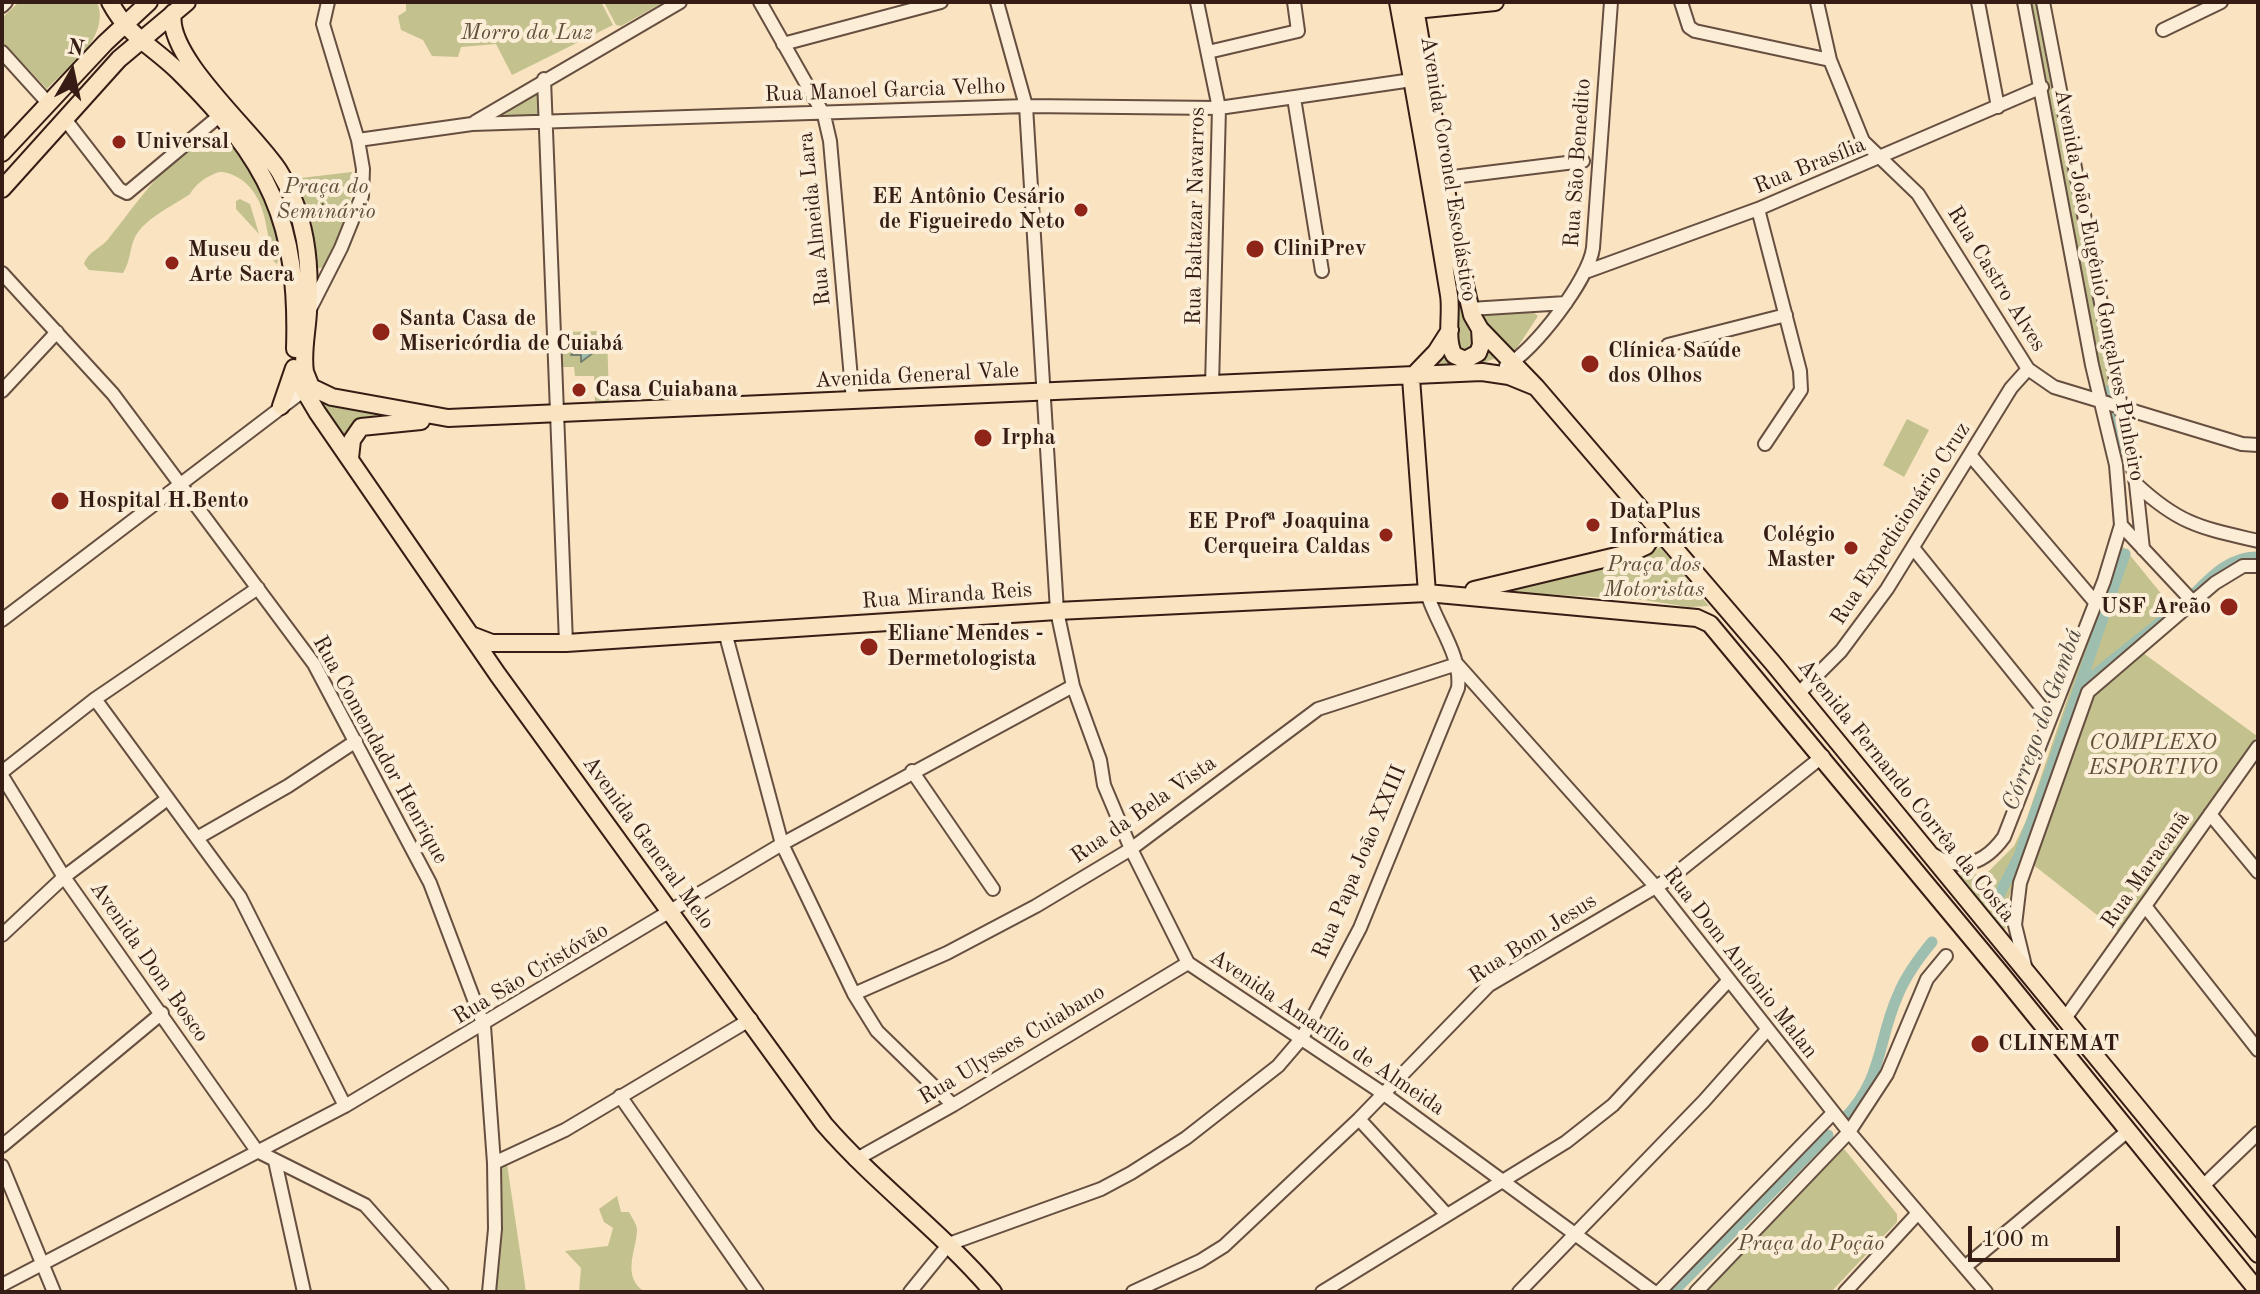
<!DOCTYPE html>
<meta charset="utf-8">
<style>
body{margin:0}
#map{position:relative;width:2260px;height:1294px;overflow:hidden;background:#f9e3c0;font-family:"Old Standard TT",serif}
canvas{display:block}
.frame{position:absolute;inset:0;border:4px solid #351d15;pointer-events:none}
.north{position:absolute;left:32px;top:32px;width:80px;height:80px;-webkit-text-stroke:6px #fbedd6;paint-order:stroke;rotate:9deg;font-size:22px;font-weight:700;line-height:32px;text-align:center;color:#351d15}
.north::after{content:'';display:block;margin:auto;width:28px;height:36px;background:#351d15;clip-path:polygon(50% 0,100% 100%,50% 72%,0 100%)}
.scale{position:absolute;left:1968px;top:1226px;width:152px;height:36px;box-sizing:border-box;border:4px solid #351d15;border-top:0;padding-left:10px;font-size:24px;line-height:28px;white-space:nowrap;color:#351d15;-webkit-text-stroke:6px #fbedd6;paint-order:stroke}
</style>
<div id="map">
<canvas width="2260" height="1294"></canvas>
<div class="frame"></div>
<div class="north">N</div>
<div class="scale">100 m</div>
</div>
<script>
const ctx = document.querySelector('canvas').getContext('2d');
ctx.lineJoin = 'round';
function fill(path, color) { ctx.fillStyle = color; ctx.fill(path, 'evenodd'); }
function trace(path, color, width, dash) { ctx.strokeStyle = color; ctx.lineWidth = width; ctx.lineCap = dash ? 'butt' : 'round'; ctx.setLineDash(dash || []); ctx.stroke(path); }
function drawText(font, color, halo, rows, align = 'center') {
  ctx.font = font + ' "Old Standard TT",serif'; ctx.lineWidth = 8; ctx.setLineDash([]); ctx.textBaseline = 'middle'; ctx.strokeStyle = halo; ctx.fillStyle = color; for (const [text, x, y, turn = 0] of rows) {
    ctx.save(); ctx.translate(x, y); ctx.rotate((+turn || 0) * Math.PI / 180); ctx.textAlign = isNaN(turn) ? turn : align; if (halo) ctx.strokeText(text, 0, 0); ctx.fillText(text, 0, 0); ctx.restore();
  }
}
fill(new Path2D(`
 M19 2H97C111 37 69 66 47 89L2 42V18Z
 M406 2H601L613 25 512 75 496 44 461 47 458 57 432 56 423 40 401 30 398 16 406 11Z
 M604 2H664L621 26 616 25Z
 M2024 2H2036L2110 390 2101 392Z
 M538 90H541L542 115 501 117Z
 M213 138C247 138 288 234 277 264 264 256 275 198 237 177 229 173 222 170 214 174 204 178 195 185 190 194 173 206 145 218 135 237 129 250 131 260 123 273L89 270 84 264C89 250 101 249 109 238 136 205 170 151 213 138Z
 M352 172C354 207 340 237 324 267L315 269 292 179Z
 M240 199 250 204 259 234 236 209V201Z
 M1455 307H1460L1474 343 1465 354 1457 349Z
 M1532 311 1538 316 1515 351 1483 319 1485 315Z
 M607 331 609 402 595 403 594 376H575L574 367H562L561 332Z
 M1484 343 1499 357 1480 364 1426 369 1448 346 1451 357Z
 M313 396 396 416 347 441Z
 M1907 419 1929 430 1904 477 1883 465Z
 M2120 543 2177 613 2083 689 2008 900 2005 930 2009 949 1949 875 1986 874 2014 846 2026 821ZM2124 554 2127 556 2085 680 2168 612 2172 616 2082 686 2027 841 1999 902 1994 896 2014 863 2027 831Z
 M1660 547 1709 606 1689 607 1644 600 1510 592V588L1637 558Z
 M2139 650 2257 736 2120 933 2031 863 2088 692Z
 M1837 1148 1845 1150 1897 1214V1222L1831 1292H1698Z
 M507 1164 526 1292H495L501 1237V1166Z
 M617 1196 621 1212H629C631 1216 638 1226 637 1231 636 1251 621 1277 645 1292H579L581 1268 565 1251 608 1246 613 1228 604 1222 599 1209Z`), '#c3c28e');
const water = new Path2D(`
 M572 338 592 343 587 348 597 350 581 362V355H571L579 347Z`);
fill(water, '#9ebeaf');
trace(water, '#747e71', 2);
trace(new Path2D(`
 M2106 391V392
 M2112 418 2118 453
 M2192 596C2211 577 2230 556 2258 557
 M2082 685 2169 615
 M1997 899 2019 856 2051 769 2125 554
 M1843 1120C1884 1078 1877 1042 1898 995 1906 975 1918 959 1932 942
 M1673 1292 1828 1135`), '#9ebeaf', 11);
const minor = new Path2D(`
 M760 2 824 115 830 141 853 401
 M997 2 1026 106 1057 611 1073 686 1100 760 1104 785 1131 849 1188 963 1384 1094 1654 1292
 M1197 2 1219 108 1212 386
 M1681 2 1689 27 1695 31 1830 60
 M1817 2 1830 60 1863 141 1918 194 2028 369 2054 387 2242 444 2258 445
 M1978 2 1998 107
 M2043 2 2136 484 2143 549
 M2 6 6 2
 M2163 30 2221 2
 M783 44 941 2
 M2 52 49 104
 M1208 52 1298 31 1294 2
 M544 79 566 643
 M1294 98 1322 271
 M64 118 119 189 127 193 218 117
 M475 122 680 2
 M358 140 472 124 1026 106 1219 108 1412 80
 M1445 178 1583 161
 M1758 209 1800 371 1801 390 1765 444
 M1588 271 1758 209 2042 87
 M2 273 113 394 314 664 430 883 484 1026 494 1163 495 1229 489 1292
 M310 309 341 248 362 196 363 169 358 140 323 24 328 2
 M1470 309 1566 303
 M1668 345 1786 315
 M1506 366C1534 351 1589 279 1593 248L1611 2
 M2 391 57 332
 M1971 456 2095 602
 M2136 484C2180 525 2202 528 2258 541
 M2121 525 2194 603
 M1914 549 2050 718
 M2 620 303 391
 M725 632 782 844 854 994 877 1031 953 1105
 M1457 664 1655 886 1849 1132 1986 1292
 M1798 694 1841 651 1887 589 2011 388 2028 369
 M95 699 240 897 345 1106
 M912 771 993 889
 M2 772 95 699 258 588
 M2 776 64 877 257 1151 365 1205 442 1292
 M2210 814 2258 872
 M197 838 288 786 356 741
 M1934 855C1962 873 1986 862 2004 837L2104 581 2121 525 2116 465 2092 365 2024 2
 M2145 906 2258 1050
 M2 935 64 877 166 800
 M2025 966 2015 925 2020 883 2088 692 2215 583 2243 566H2258
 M854 994 947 953 1036 906 1131 849 1318 709 1457 664
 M2066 1017 2258 747
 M620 1096 757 1292
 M1359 1119 1447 1215
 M2 1146 162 1013
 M855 1160 953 1105 1188 963
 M275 1161 304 1292
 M494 1163 565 1130 751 1019
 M2 1166 54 1292
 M2203 1186 2258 1133
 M1966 1266 2129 1130
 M2 1285 345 1106 782 844 1073 686
 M910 1292 949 1244 1101 1189 1131 1173 1186 1138 1278 1066 1302 1038 1360 928 1458 688C1462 655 1436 624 1427 593
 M1133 1292 1200 1261 1224 1246 1359 1119 1489 985 1669 879 1823 756
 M1322 1292 1566 1142 1613 1105 1729 980
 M1519 1292 1704 1101 1767 1030
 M1659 1292 1833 1113
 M1696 1292 1849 1132 1887 1074 1927 979 1946 956
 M1845 1292 1918 1213`);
const major = new Path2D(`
 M110 2C128 36 151 45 178 71 269 161 299 221 295 349
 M1398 2C1416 99 1433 197 1449 295 1452 313 1445 340 1454 355L1465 360 1478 353 1481 345 1480 329
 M1414 2 1456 247 1472 315 1480 329 1536 387 1772 662 2258 1254
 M1415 10 1495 2
 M173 13C165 57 255 133 279 171 306 215 311 261 308 312 307 332 302 352 305 372L311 387 332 397 448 418 1482 372 1509 376 1536 387
 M2 153 105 43 149 2
 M2 189 119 59 187 2
 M298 380 317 412 498 675 824 1124C876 1184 941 1231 993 1292
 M281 406 294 368
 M350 458 352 440 361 427 421 421
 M1474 590 1633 552 1646 546 1657 529
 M1427 593 1411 378 1436 352 1450 330
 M471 635 492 643H566L1057 611 1427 593 1697 618 1710 624 2002 975 2258 1291`);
trace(minor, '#664e40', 16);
trace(major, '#351d15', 20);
trace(minor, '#fbedd6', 12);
trace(major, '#f9e3c0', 16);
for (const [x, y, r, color] of [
 [119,142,8,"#8f2418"],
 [1081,210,8,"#8f2418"],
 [1255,249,10,"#8f2418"],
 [172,263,8,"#8f2418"],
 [381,332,10,"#8f2418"],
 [1590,364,10,"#8f2418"],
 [579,390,8,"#8f2418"],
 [983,438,10,"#8f2418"],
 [60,501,10,"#8f2418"],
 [1593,525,8,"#8f2418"],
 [1386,535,8,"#8f2418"],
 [1851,548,8,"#8f2418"],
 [2229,607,10,"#8f2418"],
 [869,647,10,"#8f2418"],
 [1980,1044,10,"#8f2418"]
]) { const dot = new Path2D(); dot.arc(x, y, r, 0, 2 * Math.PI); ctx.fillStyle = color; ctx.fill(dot); trace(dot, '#fbedd6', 3); }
drawText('italic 22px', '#604f39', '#fbedd6', [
 ["Morro da Luz",527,33],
 ["Praça do",326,187],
 ["Seminário",326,212],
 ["Praça dos",1654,565],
 ["Motoristas",1654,590],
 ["COMPLEXO",2153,743],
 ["ESPORTIVO",2153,768],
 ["Praça do Poção",1811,1244]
]);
drawText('22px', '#351d15', '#fbedd6', [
 ["Rua Manoel Garcia Velho",885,91,-2],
 ["Rua São Benedito",1578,163,-86],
 ["Rua Brasília",1810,166,-22],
 ["Avenida Coronel Escolástico",1448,169,81],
 ["Rua Baltazar Navarros",1196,216,-89],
 ["Rua Almeida Lara",815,219,-96],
 ["Rua Castro Alves",1996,279,58],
 ["Avenida João Eugênio Gonçalves Pinheiro",2099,285,79],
 ["Avenida General Vale",917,376,-3],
 ["Rua Expedicionário Cruz",1901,524,-57],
 ["Rua Miranda Reis",947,596,-4],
 ["Rua Comendador Henrique",380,750,61],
 ["Avenida Fernando Corrêa da Costa",1906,791,51],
 ["Rua da Bela Vista",1144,810,-35],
 ["Avenida General Melo",648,843,54],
 ["Rua Papa João XXIII",1360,862,-67],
 ["Rua Maracanã",2146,870,-55],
 ["Rua Bom Jesus",1533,939,-33],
 ["Avenida Dom Bosco",149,962,55],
 ["Rua Dom Antônio Malan",1740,963,52],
 ["Rua São Cristóvão",531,974,-31],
 ["Avenida Amarílio de Almeida",1327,1033,34],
 ["Rua Ulysses Cuiabano",1012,1045,-31]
]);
drawText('bold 22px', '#351d15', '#fbedd6', [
 ["Universal",135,142],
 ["EE Antônio Cesário",1065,197,"right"],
 ["de Figueiredo Neto",1065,222,"right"],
 ["CliniPrev",1273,249],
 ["Museu de",188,250],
 ["Arte Sacra",188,275],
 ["Santa Casa de",399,319],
 ["Misericórdia de Cuiabá",399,344],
 ["Clínica Saúde",1608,351],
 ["dos Olhos",1608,376],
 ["Casa Cuiabana",595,390],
 ["Irpha",1001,438],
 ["Hospital H.Bento",78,501],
 ["DataPlus",1609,512],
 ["Informática",1609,537],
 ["EE Profª Joaquina",1370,522,"right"],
 ["Cerqueira Caldas",1370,547,"right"],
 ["Colégio",1835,535,"right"],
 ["Master",1835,560,"right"],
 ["USF Areão",2211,607,"right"],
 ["Eliane Mendes -",887,634],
 ["Dermetologista",887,659],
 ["CLINEMAT",1998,1044]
], 'left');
drawText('italic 24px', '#544d43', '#fbedd6', [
 ["Córrego do Gambá",2043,720,-70]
]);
</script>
